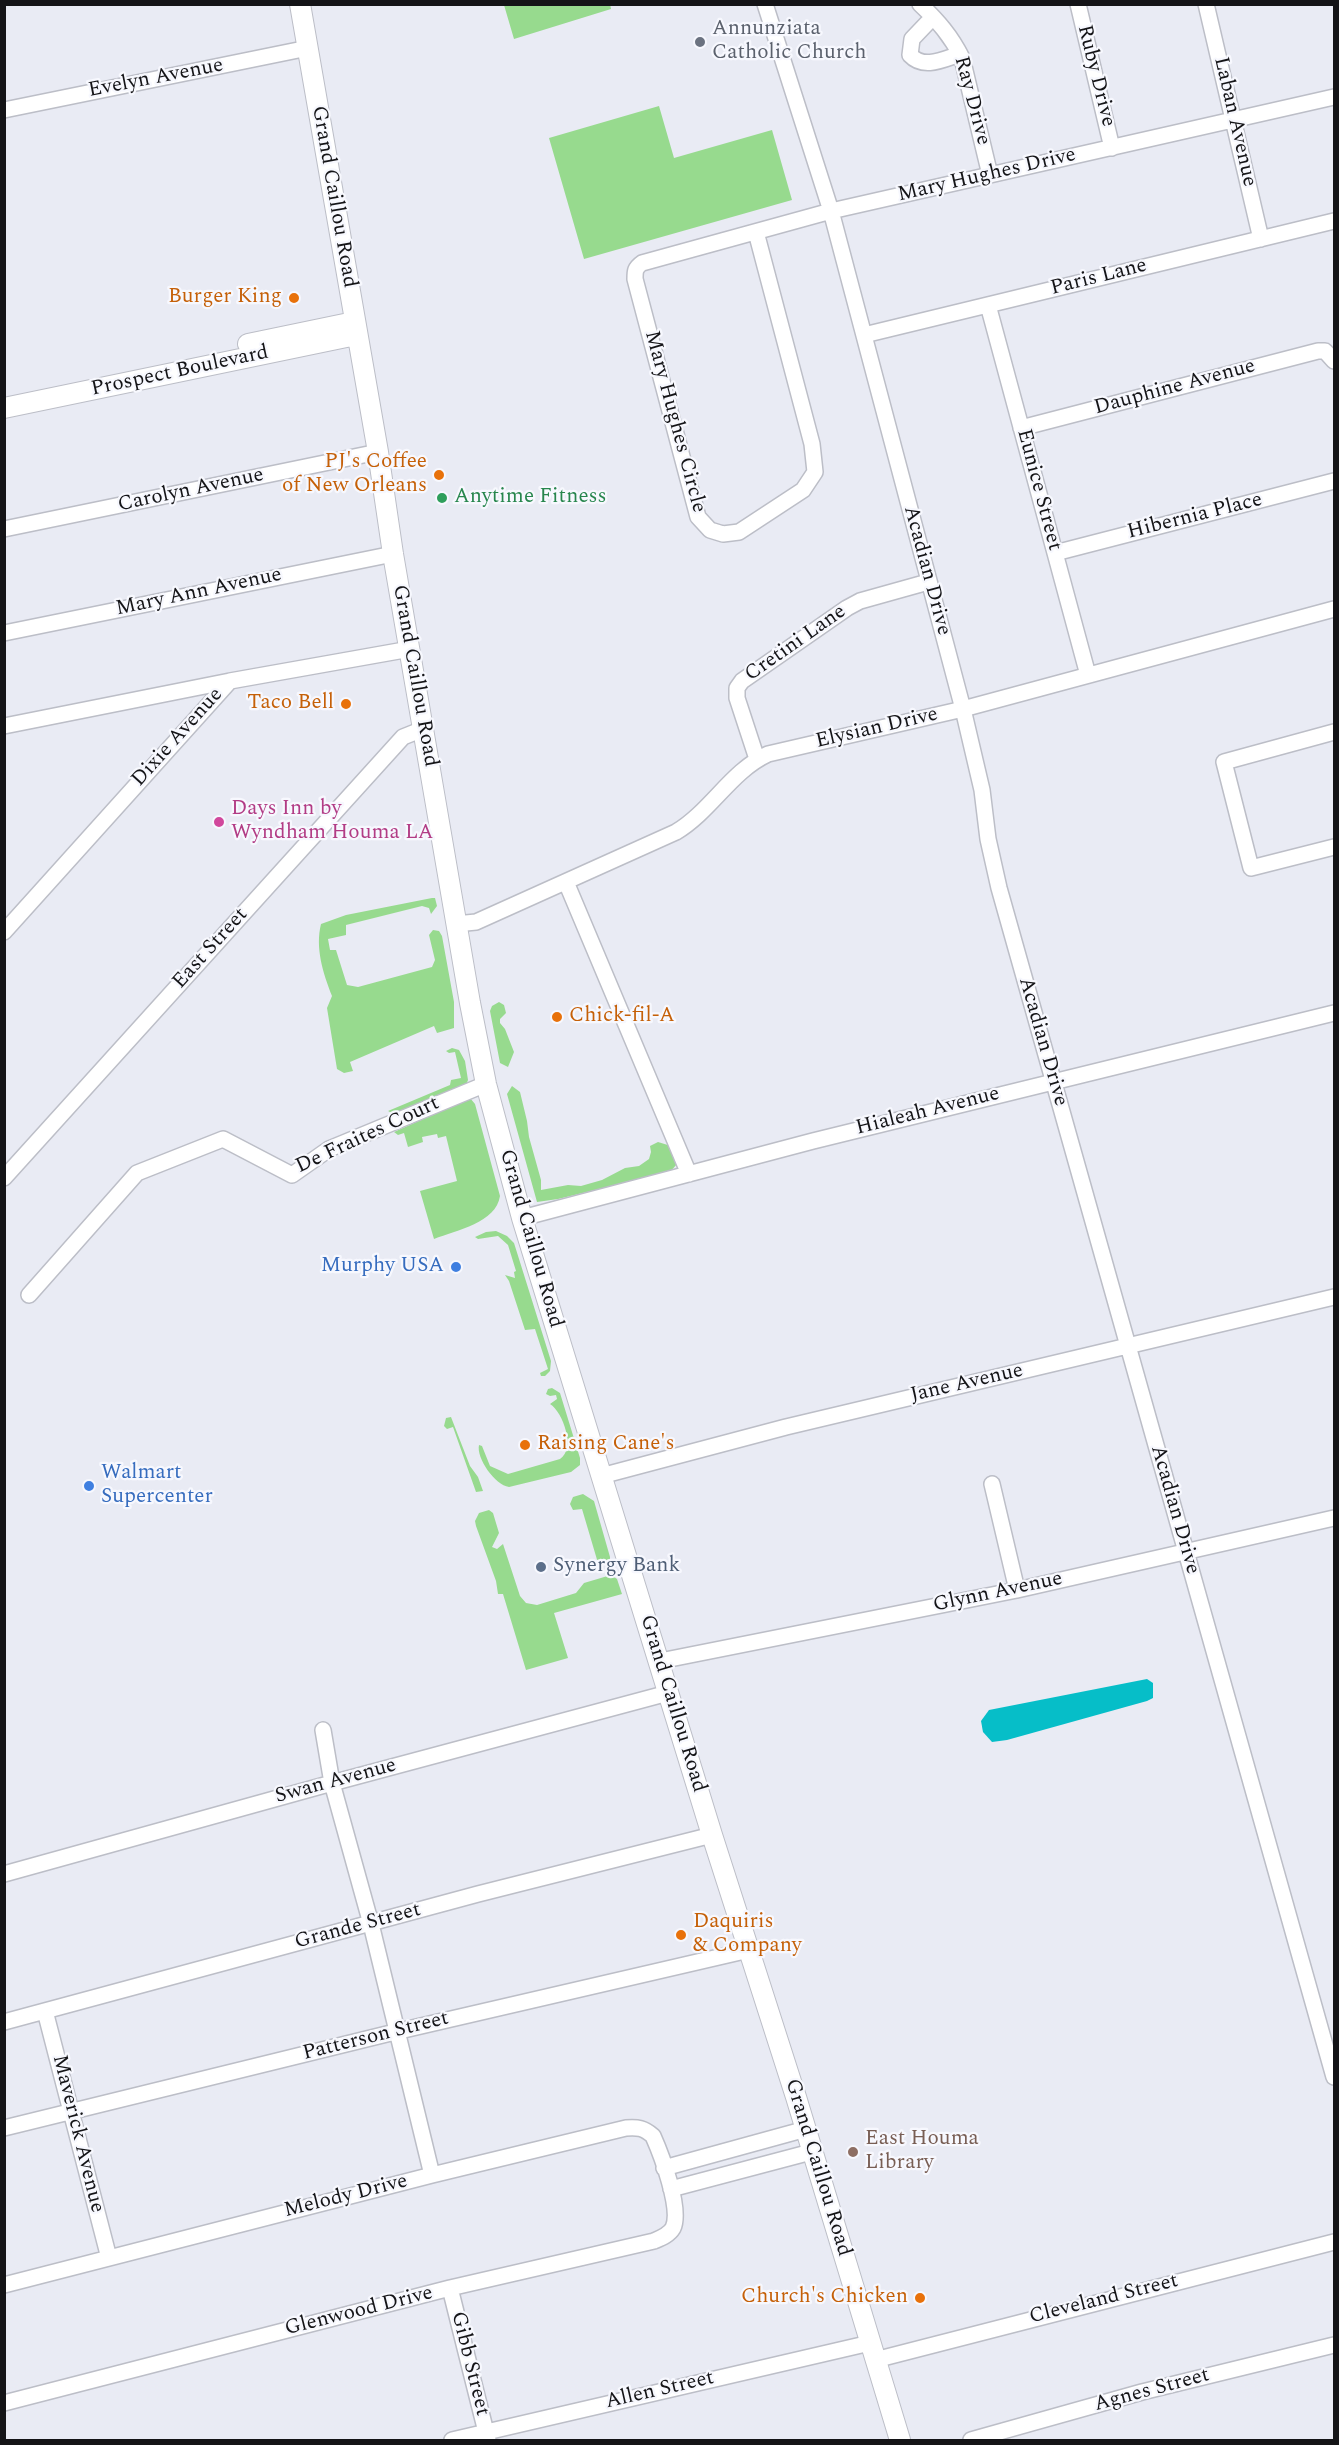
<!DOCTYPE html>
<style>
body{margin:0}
#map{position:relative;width:1339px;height:2445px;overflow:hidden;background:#e9ebf4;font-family:Spectral,serif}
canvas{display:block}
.frame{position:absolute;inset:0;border:6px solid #141417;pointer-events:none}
</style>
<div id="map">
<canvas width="1339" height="2445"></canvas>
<div class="frame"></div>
</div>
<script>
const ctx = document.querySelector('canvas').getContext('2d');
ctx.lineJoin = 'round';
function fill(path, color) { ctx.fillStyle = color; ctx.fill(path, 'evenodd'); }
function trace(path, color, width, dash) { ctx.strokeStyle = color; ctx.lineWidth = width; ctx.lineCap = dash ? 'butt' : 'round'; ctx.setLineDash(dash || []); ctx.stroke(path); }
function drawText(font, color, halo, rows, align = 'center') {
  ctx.font = font + ' Spectral,serif'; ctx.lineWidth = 4.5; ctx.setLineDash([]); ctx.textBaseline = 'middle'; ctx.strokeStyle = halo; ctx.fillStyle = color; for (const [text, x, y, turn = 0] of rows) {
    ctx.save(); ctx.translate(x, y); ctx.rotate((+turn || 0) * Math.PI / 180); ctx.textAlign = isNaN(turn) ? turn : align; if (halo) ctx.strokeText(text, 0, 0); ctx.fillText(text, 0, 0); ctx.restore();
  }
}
fill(new Path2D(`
 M610 4 611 9 514 39 504 5Z
 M659 106 674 158 772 130 792 200 584 259 549 138Z
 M432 898H435L437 906 431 914 429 908 422 906 346 925V935L328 939 330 950H336L347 985 358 987 432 967 435 960 429 935 433 930 439 931 442 936 454 1002V1028L437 1033 434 1026 350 1062 353 1071 344 1073 337 1069 327 1008 332 996C323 973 315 948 321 924L346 915Z
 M499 1002 504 1005 506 1013 500 1019V1023L505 1029 514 1052 508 1067 500 1063 490 1011 492 1006Z
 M452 1048 459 1050 465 1061 468 1080 466 1085 394 1114 388 1111 450 1085 451 1080 461 1078 455 1052 449 1053 446 1051Z
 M512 1086 520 1092 527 1121 529 1137 541 1180V1190L568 1185 581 1186 602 1180 625 1168 639 1166 649 1159 651 1152 650 1146 658 1142 671 1146 677 1164 670 1172 558 1199 537 1202 507 1094Z
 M470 1098 475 1104 500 1196C496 1223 457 1230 434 1239L420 1191 457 1181 446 1136 438 1138 437 1134 422 1137 423 1142 408 1147 404 1133 398 1135 394 1132Z
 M496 1231 507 1236 514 1243 551 1361 550 1371 545 1376H541L540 1373 548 1369 535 1329 525 1330 509 1281 505 1275 515 1278 514 1272 516 1271 508 1245 498 1236 478 1239 475 1237 486 1232Z
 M552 1388 560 1393 580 1458V1465L571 1472 509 1487C495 1485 476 1458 479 1445L482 1446 490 1466 508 1474 560 1459C576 1449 563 1412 550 1404L557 1399 556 1395 550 1396 546 1394 548 1389Z
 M451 1417 470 1466 478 1477 483 1491 476 1492 453 1427 447 1429 444 1426 446 1418Z
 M583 1494 594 1501 610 1557V1562L593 1568 591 1565 598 1563 582 1509 573 1510 570 1504 573 1497Z
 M489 1510 493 1513 499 1533 492 1547 497 1549 503 1544 520 1596 526 1603 537 1605 576 1593 584 1583 611 1575 617 1579 622 1594 554 1613 568 1658 526 1670 503 1594H498L496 1581 476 1526 475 1521 479 1513Z`), '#97da8e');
fill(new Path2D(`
 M1147 1679 1153 1683V1698L1147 1701 1007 1740 992 1742 983 1732 981 1721 989 1710Z`), '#06bec8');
const minor = new Path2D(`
 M765 4 831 211 963 709 982 790 988 839 999 888 1334 2077
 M920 4C938 21 951 36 962 58L990 175
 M1078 4 1112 148
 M1206 4 1261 239
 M933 17 912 39 910 55C924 70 944 59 960 54
 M4 110 308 48
 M756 232 812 444 815 472 803 490 739 532 723 534 710 530 698 517 635 279C635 271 635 268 642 263L831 211 1334 97
 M988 305 1088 675
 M864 335 1334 221
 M1021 428 1318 351H1325L1334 361
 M4 529 378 452
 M1055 553 1334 481
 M4 633 393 554
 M4 726 230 681
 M1334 732 1224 762 1251 868 1334 847
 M757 759 737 698V688L742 681 847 608 860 601 928 582
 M566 882 689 1174
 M456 924 476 922 676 832C711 811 731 771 768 754L963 709 1334 609
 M4 932 230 681 410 649
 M4 1178 403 737 423 729
 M522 1218 813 1141 1334 1013
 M29 1295 137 1173 223 1139 292 1175 329 1149 486 1084
 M601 1476 786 1427 1334 1297
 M992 1484 1017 1590
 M660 1661 1017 1590 1334 1518
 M323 1730 332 1783 371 1924 432 2175
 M4 1874 332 1783 668 1693
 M45 2011 109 2258
 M4 2022 478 1894 712 1835
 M4 2128 395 2032 749 1950
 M664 2168 806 2129
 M671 2189 811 2152
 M4 2285 432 2175 626 2128C638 2127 644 2128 653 2136 661 2154 682 2209 673 2228 669 2235 661 2238 654 2241L450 2288 4 2403
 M450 2288 488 2440
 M875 2360 1334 2242
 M452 2440 870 2343
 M971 2440 1142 2392 1334 2345`);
const major = new Path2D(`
 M300 4 378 452 393 554 470 1003 486 1084 522 1218 712 1835 796 2097 900 2440
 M248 344 354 322
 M4 408 356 335`);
trace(minor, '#bcbec7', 18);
trace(major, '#bcbec7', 22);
trace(minor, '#fff', 15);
trace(major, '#fff', 20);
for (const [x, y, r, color] of [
 [700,42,6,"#6b7280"],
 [294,298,6,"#e8710a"],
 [439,475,6,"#e8710a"],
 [442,498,6,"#2e9e5b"],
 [346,704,6,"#e8710a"],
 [219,822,6,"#d1479c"],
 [557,1017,6,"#e8710a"],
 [456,1267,6,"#3f7fe0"],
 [525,1445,6,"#e8710a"],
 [89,1486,6,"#3f7fe0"],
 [541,1567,6,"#5c6f8a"],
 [681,1935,6,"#e8710a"],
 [853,2152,6,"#8d6e63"],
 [920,2298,6,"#e8710a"]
]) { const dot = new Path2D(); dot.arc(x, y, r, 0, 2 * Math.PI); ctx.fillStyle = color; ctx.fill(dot); trace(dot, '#f7f8fe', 2); }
drawText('21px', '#5b616d', '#f7f8fe', [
 ["Annunziata",712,30],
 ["Catholic Church",712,54]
], 'left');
drawText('21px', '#141417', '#f7f8fe', [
 ["Ruby Drive",1095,76,76],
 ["Evelyn Avenue",156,79,-11],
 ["Ray Drive",971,101,75],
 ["Laban Avenue",1234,122,77],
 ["Mary Hughes Drive",987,176,-13],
 ["Grand Caillou Road",333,197,80],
 ["Paris Lane",1099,278,-14],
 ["Prospect Boulevard",180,372,-12],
 ["Dauphine Avenue",1175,388,-15],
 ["Mary Hughes Circle",674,422,75],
 ["Eunice Street",1038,490,75],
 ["Carolyn Avenue",191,491,-12],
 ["Hibernia Place",1195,517,-14],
 ["Acadian Drive",926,571,75],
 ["Mary Ann Avenue",199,593,-12],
 ["Cretini Lane",796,644,-35],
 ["Grand Caillou Road",414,676,80],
 ["Elysian Drive",877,729,-13],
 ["Dixie Avenue",178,738,-48],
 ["East Street",211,949,-48],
 ["Acadian Drive",1042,1042,74],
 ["Hialeah Avenue",928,1112,-14],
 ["De Fraites Court",368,1136,-25],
 ["Grand Caillou Road",530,1239,74],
 ["Jane Avenue",967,1384,-13],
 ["Acadian Drive",1174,1510,74],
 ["Glynn Avenue",998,1593,-12],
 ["Grand Caillou Road",672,1704,73],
 ["Swan Avenue",336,1782,-15],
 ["Grande Street",358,1927,-15],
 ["Patterson Street",376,2037,-14],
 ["Maverick Avenue",77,2134,76],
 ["Grand Caillou Road",817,2168,73],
 ["Melody Drive",346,2197,-14],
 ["Cleveland Street",1104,2300,-14],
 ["Glenwood Drive",359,2312,-14],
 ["Gibb Street",469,2364,76],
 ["Allen Street",660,2391,-13],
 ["Agnes Street",1152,2391,-15]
]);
drawText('21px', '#c56008', '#f7f8fe', [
 ["Burger King",282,298],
 ["PJ's Coffee",427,463],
 ["of New Orleans",427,487],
 ["Taco Bell",334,704],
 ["Chick-fil-A",569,1017,"left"],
 ["Raising Cane's",537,1445,"left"],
 ["Daquiris",693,1923,"left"],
 ["& Company",693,1947,"left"],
 ["Church's Chicken",908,2298]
], 'right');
drawText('21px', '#27864d', '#f7f8fe', [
 ["Anytime Fitness",454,498]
], 'left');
drawText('21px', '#b23c85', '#f7f8fe', [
 ["Days Inn by",231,810],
 ["Wyndham Houma LA",231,834]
], 'left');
drawText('21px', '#366cbe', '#f7f8fe', [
 ["Murphy USA",444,1267],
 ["Walmart",101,1474,"left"],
 ["Supercenter",101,1498,"left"]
], 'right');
drawText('21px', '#4e5e75', '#f7f8fe', [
 ["Synergy Bank",553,1567]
], 'left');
drawText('21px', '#785e54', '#f7f8fe', [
 ["East Houma",865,2140],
 ["Library",865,2164]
], 'left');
</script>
